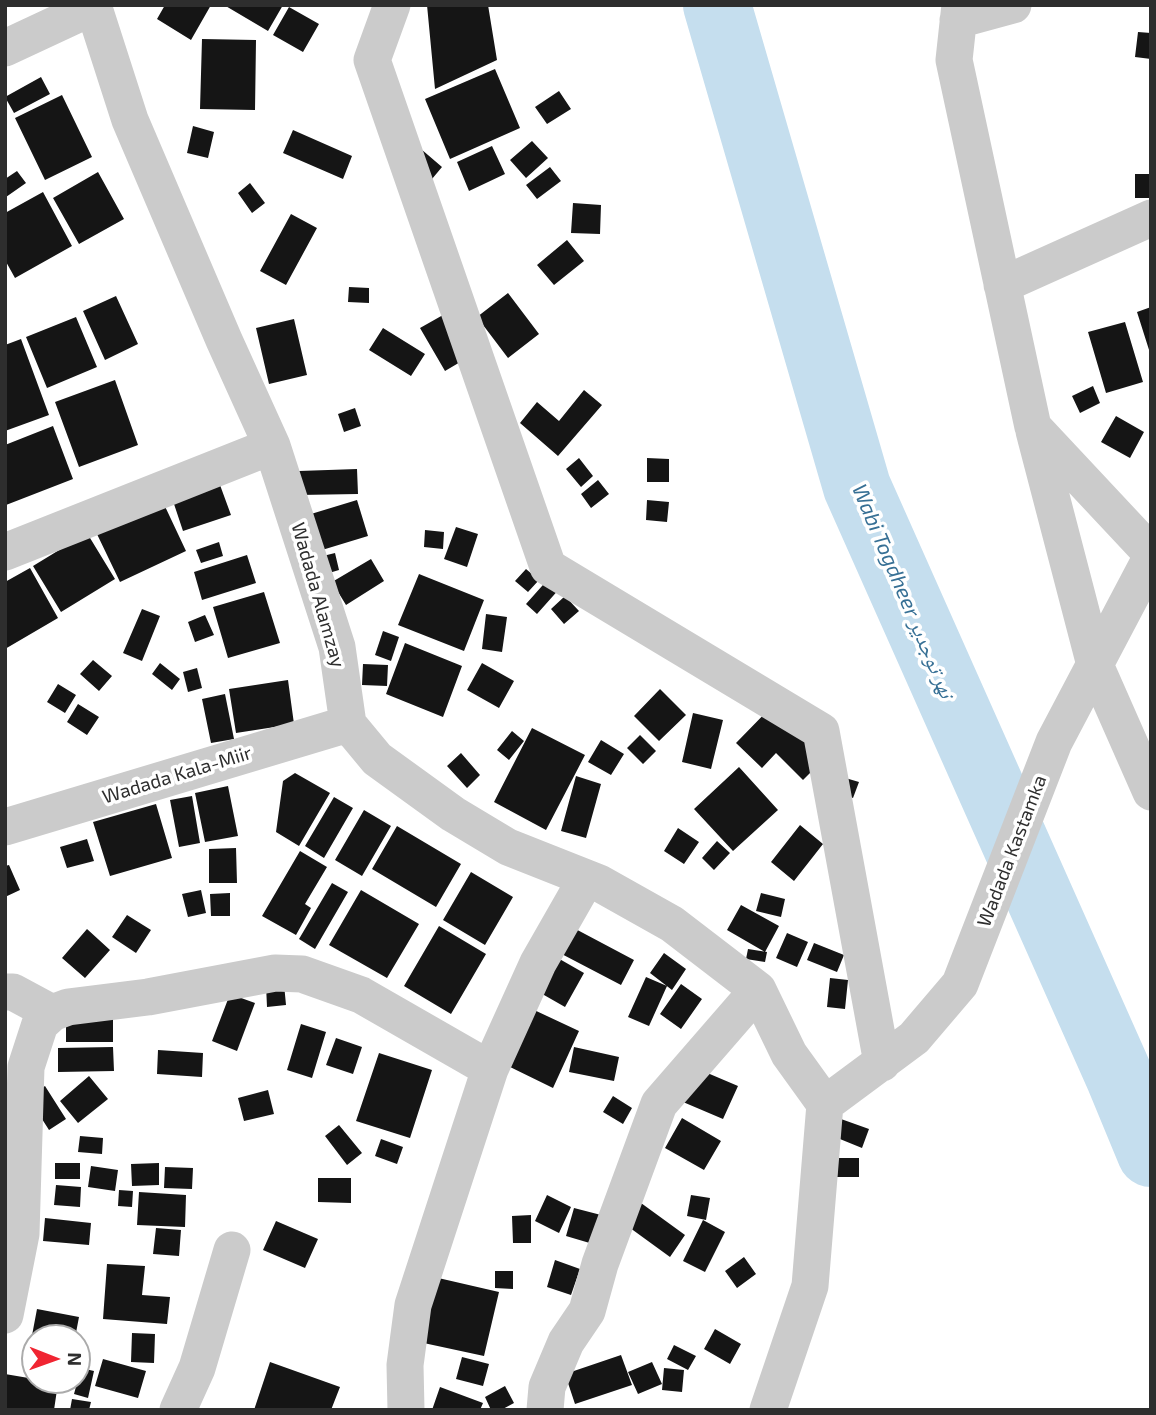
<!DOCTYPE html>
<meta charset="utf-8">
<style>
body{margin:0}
#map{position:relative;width:1156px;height:1415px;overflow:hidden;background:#fff;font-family:"Exo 2",sans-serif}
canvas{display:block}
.frame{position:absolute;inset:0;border:7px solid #2e2e2e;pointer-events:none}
.north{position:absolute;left:21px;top:1324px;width:70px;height:70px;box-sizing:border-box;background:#fff;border:2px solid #ababab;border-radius:50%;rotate:91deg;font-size:19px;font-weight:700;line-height:28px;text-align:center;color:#2e2e2e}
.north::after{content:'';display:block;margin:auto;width:24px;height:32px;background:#f02532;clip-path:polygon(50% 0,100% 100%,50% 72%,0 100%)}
</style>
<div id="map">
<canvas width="1156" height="1415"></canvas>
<div class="frame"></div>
<div class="north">N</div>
</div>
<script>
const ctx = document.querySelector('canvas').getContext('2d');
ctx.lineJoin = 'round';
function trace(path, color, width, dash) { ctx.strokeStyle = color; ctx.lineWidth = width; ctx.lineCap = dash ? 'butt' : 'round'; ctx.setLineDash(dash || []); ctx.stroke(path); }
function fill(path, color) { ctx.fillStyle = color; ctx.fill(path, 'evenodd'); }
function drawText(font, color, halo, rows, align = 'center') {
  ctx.font = font + ' "Exo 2","Noto Naskh Arabic",sans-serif'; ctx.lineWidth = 7; ctx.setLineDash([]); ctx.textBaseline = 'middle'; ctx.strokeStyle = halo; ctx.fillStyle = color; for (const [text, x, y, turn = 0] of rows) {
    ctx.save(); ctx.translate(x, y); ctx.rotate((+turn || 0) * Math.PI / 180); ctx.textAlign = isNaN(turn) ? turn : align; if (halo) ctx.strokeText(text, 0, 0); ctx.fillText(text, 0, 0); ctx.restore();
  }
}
trace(new Path2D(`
 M717 5 857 487 1120 1078 1151 1153`), '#c5deee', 68);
fill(new Path2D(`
 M165 5H211L191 40 157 19Z
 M224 5H283L268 31Z
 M427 5H488L497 60 435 89Z
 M289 7 319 24 303 52 273 35Z
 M1138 32 1151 33V59L1135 57Z
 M202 39 256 40 255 110 200 109Z
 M495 69 520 128 450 159 425 99Z
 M41 77 50 94 14 113 5 97Z
 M559 91 571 109 547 124 535 107Z
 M62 95 92 157 45 180 15 118Z
 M193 126 214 132 208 158 187 153Z
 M293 130 352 156 343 179 283 153Z
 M532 141 548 158 526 178 510 160Z
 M414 143 442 167 427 185Z
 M492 146 505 174 469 191 457 162Z
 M550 167 561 181 537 199 526 185Z
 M17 171 26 183 6 197 5 179Z
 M98 172 124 219 79 244 53 198Z
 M1135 174H1151V198H1135Z
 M250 183 265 203 252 213 238 193Z
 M43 192 72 246 15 278 5 260V213Z
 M573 203 601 205 600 234 571 233Z
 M291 214 317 228 286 285 260 271Z
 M567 240 584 261 554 285 537 265Z
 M349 287 369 288V303L348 302Z
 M508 293 539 334 508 358 477 317Z
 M116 296 138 344 105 360 83 311Z
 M1151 307V353H1150L1137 312Z
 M443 315 467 358 445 371 420 328Z
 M76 317 97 367 47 388 26 337Z
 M294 319 307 375 269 384 256 328Z
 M1125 322 1143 382 1106 393 1088 332Z
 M383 328 425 354 411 376 369 350Z
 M21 339 49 415 5 431V345Z
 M115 380 138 445 79 467 55 402Z
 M1093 386 1100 403 1080 413 1072 396Z
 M584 390 602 405 558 456 520 423 537 402 559 421Z
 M355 408 361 426 344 432 338 414Z
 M1116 416 1144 432 1130 458 1101 442Z
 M53 426 73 479 6 505 5 445Z
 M579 458 593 476 581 487 566 469Z
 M647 458 669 459V482H647Z
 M357 469 358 494 299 495V471Z
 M598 480 609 494 591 508 581 494Z
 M220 485 231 515 183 531 173 501Z
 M162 500 186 551 120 582 96 532Z
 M357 500 368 536 322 550 311 514Z
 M647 500 669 502 667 522 646 520Z
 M456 527 478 534 467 567 444 559Z
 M425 530 444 532 443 549 424 547Z
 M87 533 115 579 61 612 33 566Z
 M219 542 223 556 201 563 196 550Z
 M335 553 339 570 319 576 315 558Z
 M247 555 256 583 202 600 194 572Z
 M371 559 384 581 346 605 332 582Z
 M30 568 58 618 5 649V582Z
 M526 569 539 580 528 592 515 581Z
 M419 574 484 600 464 651 398 625Z
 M550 577 561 587 537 614 526 604Z
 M264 592 280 643 228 658 213 607Z
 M565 596 579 611 564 624 551 609Z
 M142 609 160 616 142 661 123 653Z
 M486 614 507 617 502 652 482 649Z
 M205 615 214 635 195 642 188 622Z
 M383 631 399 637 391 661 375 655Z
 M405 643 462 666 443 717 386 694Z
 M93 660 112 676 99 691 80 674Z
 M160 663 180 679 172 690 152 674Z
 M482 663 514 681 499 708 467 690Z
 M363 664 388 665 387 686 362 685Z
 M197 668 202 688 188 692 183 672Z
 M288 680 294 724 236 733 229 689Z
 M58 684 76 695 65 713 47 702Z
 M660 689 686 715 659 741 634 716Z
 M225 694 234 739 211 743 202 699Z
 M775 703 828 755 803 780 776 753 762 768 736 743Z
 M78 704 99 717 87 735 67 722Z
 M693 713 723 720 711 769 682 762Z
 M532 728 585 755 546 830 494 802Z
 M512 731 524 741 509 760 497 750Z
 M640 735 656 751 643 764 627 748Z
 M601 740 624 754 611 775 588 762Z
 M461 753 480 775 467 788 447 766Z
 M739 767 778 810 733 851 694 809Z
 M295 773 330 793 299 846 276 832 283 781Z
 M576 776 601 784 586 838 561 831Z
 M842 777 859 782 853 798 837 792Z
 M228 786 238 836 205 842 195 793Z
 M192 796 200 843 179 847 170 800Z
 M334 797 353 808 324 858 305 846Z
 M156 804 172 858 110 876 93 822Z
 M364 810 391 826 362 876 335 860Z
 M800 825 823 844 794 881 771 862Z
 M397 826 461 864 436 907 372 869Z
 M678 828 699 842 684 864 664 851Z
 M87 839 94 861 67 868 60 847Z
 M717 841 730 853 714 870 702 858Z
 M236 848 237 883H209V849Z
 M300 851 327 867 305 904 311 908 296 935 262 916Z
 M9 865 20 890 5 897V866Z
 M471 872 513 897 485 945 443 920Z
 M332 883 348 892 315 949 299 939Z
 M201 890 206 913 188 917 182 894Z
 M361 890 419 924 387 978 329 945Z
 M230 893V916H211L210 894Z
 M761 893 785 899 781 917 756 911Z
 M741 905 779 926 765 952 727 930Z
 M127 915 151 930 136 953 112 937Z
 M568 925 634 960 621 985 554 950Z
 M439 926 486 954 451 1014 404 986Z
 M87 929 110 950 85 978 62 958Z
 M787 933 808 942 797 967 776 958Z
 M814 943 844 955 837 972 807 960Z
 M748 949 767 952 765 962 746 959Z
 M664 953 686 969 672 990 650 973Z
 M556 957 584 973 565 1007 537 991Z
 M646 977 667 986 649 1026 628 1017Z
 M830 978 848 980 845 1009 827 1007Z
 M284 984 286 1005 267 1007 266 985Z
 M681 984 702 999 681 1029 660 1014Z
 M230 994 255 1003 237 1051 212 1041Z
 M532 1009 579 1031 553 1088 506 1065Z
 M113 1014V1042H66V1015Z
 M301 1024 326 1032 312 1078 287 1070Z
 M336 1038 362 1047 353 1074 326 1065Z
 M113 1047 114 1071 58 1072V1048Z
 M574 1047 619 1057 614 1081 569 1072Z
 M158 1050 203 1053 202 1077 157 1074Z
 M379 1053 432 1070 410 1138 356 1121Z
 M698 1069 738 1086 723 1119 683 1102Z
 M89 1076 108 1099 78 1123 60 1101Z
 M45 1086 66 1119 49 1130 28 1097Z
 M268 1090 274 1114 244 1121 238 1098Z
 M613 1096 632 1108 623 1124 603 1112Z
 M682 1118 721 1141 704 1170 665 1148Z
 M841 1119 869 1129 862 1148 835 1137Z
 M339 1125 362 1153 347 1165 325 1136Z
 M80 1136 103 1138 102 1154 78 1152Z
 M381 1139 403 1147 397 1164 375 1156Z
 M838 1158H859V1177H837Z
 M55 1163H80V1179H55Z
 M159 1163V1185L132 1186 131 1164Z
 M91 1166 118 1170 115 1191 88 1187Z
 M165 1167 193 1168 192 1189 164 1188Z
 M318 1178H351V1203L318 1202Z
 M56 1185 81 1187 80 1207 54 1205Z
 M119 1190 133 1191 132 1207 118 1206Z
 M139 1192 186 1195 185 1227 137 1225Z
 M547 1195 571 1207 559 1233 535 1221Z
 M691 1195 710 1198 706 1220 687 1216Z
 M641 1203 685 1235 670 1257 626 1225Z
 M574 1208 601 1215 593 1244 566 1236Z
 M531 1215V1243H513L512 1216Z
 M45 1218 91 1223 89 1245 43 1241Z
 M703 1220 725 1232 705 1272 683 1261Z
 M276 1221 318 1239 305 1268 263 1250Z
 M156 1228 181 1230 179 1256 153 1254Z
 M744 1257 756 1274 737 1288 725 1271Z
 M555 1260 580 1269 571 1295 547 1287Z
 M107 1264 145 1266 142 1295 170 1297 167 1324 103 1319Z
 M495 1271H513V1289L495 1288Z
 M434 1277 499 1292 484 1356 419 1342Z
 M37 1309 79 1317 75 1338H35V1347L30 1346Z
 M715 1329 741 1344 730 1364 704 1349Z
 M132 1333 155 1334 154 1363 131 1362Z
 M674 1345 696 1356 688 1370 667 1359Z
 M621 1355 632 1385 575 1404 565 1374Z
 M462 1357 489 1364 483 1386 456 1379Z
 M103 1359 146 1371 138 1398 95 1386Z
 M270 1362 340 1387 331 1410H254Z
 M652 1362 662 1384 638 1394 628 1372Z
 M81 1368 94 1371 88 1398 74 1394Z
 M664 1368 684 1370 682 1392 662 1390Z
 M5 1374 58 1383 54 1410H5Z
 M505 1386 514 1403 501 1410H491L485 1397Z
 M440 1387 483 1403 480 1410H432Z
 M72 1399 91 1402 89 1410H70Z`), '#151515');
trace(new Path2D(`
 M93 5 130 120 224 340 272 446 337 647 348 724 377 759 453 814 508 847 599 883 672 924 758 990 789 1054 825 1104
 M392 5 372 60 548 567 821 731 882 1063
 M960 5 954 60 1033 427 1151 553
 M958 20 1013 5
 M5 48 93 7
 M1002 285 1151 218
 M1034 431 1095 665 1151 792
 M5 552 272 446
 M5 827 348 724
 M5 992H13L52 1013
 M825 1104 914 1038 960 984 1054 742 1151 558
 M5 1315 21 1234 26 1067 40 1024 52 1013 68 1007 148 997 275 973 302 974 361 995 490 1069
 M178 1410 197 1368 232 1250
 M406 1410 405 1365 413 1305 490 1069 538 963 586 879
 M545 1410 547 1387 566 1342 587 1311 600 1264 659 1104 758 990
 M768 1410 810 1286 825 1104`), '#cbcbcb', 37);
drawText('19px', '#2e2e2e', '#fff', [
 ["Wadada Alamzay",318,595,74],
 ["Wadada Kala-Miir",177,775,-17],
 ["Wadada Kastamka",1012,851,-69]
]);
drawText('italic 21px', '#377095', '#fff', [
 ["Wabi Togdheer نهر توجدير",903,591,67]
]);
</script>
